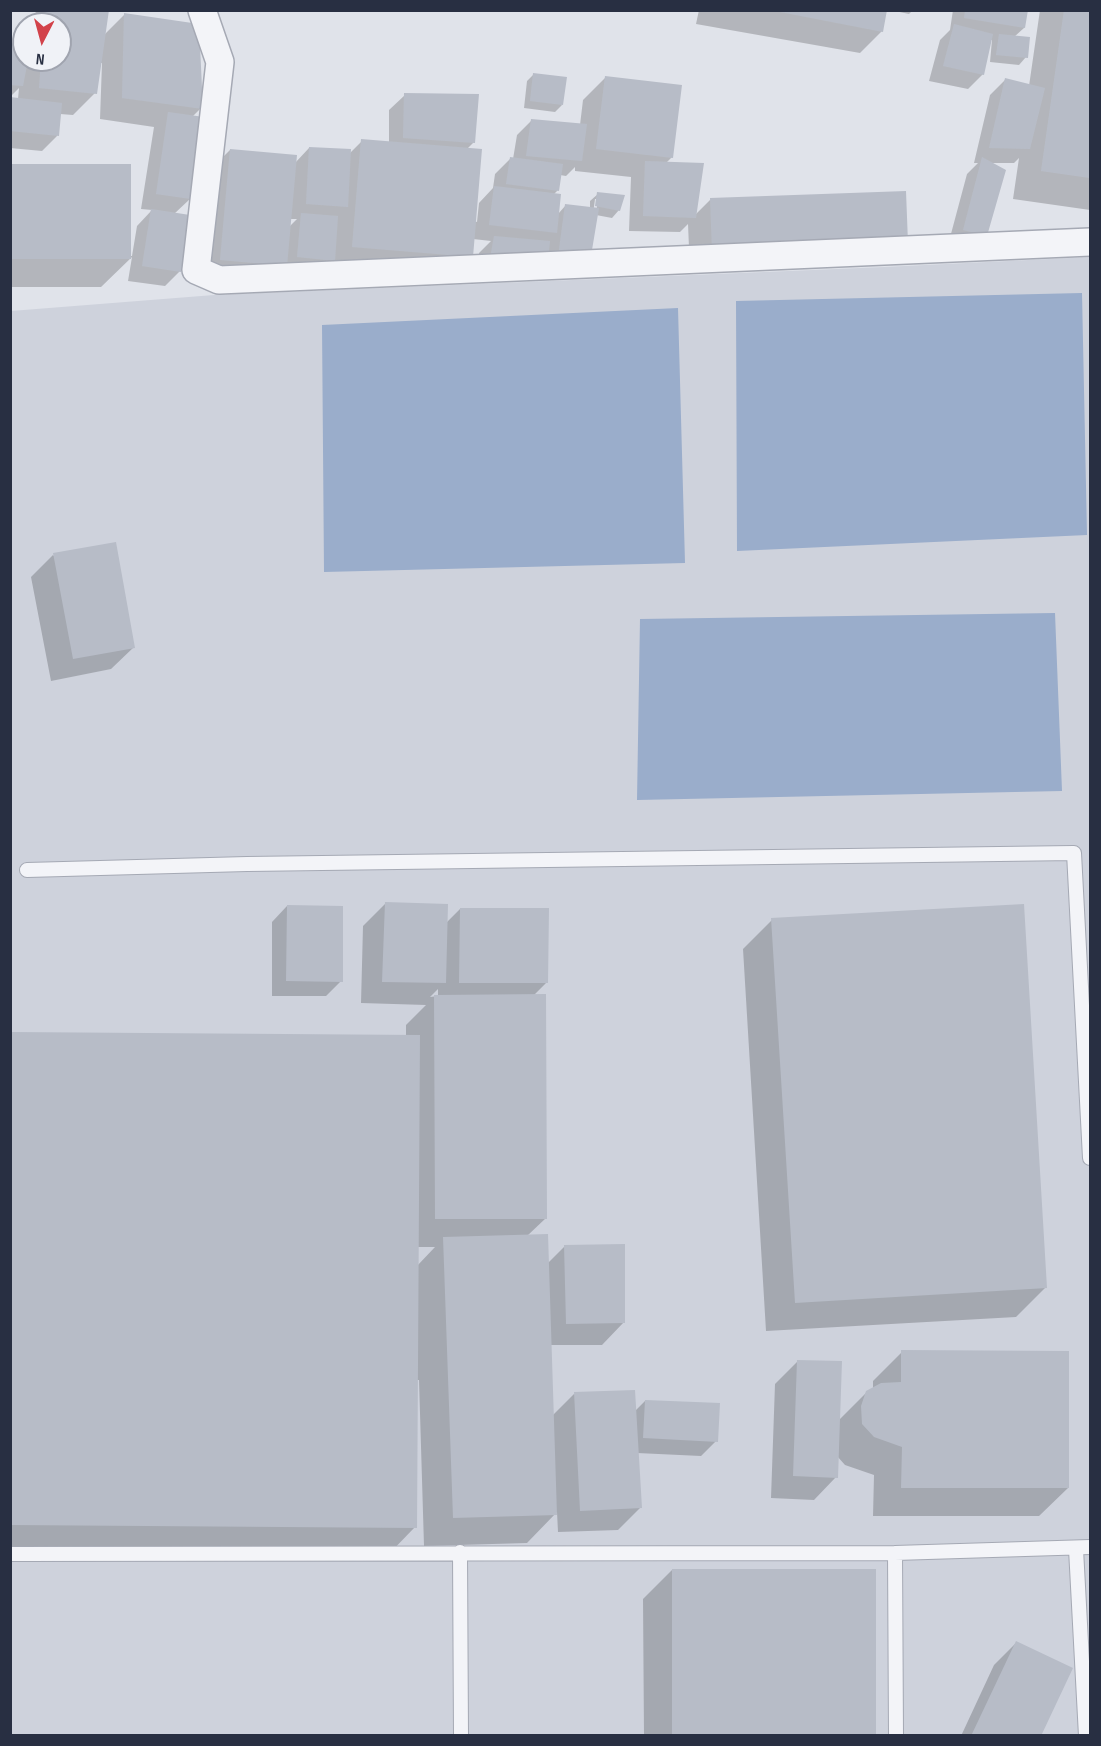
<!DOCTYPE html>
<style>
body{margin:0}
#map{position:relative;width:1101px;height:1746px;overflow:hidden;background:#e0e3ea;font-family:"Sofia Sans Condensed",sans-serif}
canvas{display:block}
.frame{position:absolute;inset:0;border:12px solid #282f42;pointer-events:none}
.north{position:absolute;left:12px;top:12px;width:60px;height:60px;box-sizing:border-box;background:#f0f2f7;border:2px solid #a0a4af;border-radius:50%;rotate:186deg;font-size:16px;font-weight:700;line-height:24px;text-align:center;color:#282f42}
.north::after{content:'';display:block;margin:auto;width:21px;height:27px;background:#d2424a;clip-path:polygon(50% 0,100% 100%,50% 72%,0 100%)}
</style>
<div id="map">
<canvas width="1101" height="1746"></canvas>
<div class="frame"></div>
<div class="north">N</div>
</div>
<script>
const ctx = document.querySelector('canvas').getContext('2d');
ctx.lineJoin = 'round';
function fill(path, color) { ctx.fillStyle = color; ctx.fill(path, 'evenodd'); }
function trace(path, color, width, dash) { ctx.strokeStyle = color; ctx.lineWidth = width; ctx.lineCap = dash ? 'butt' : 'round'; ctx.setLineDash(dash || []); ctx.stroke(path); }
fill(new Path2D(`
 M1090 257V1735L11 1736V311L214 295 884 267Z`), '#ced2dc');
fill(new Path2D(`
 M1082 293 1087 535 737 551 736 301Z
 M678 308 685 563 324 572 322 325Z
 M1055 613 1062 791 637 800 640 619Z`), '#9aadcb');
fill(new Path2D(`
 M38 10 107 11 104 35 124 15 201 108 192 117 190 199 174 214 180 271 165 286 128 281 132 257 101 287H10V166L130 256H132L137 226 152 210 141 209 154 127 100 119 102 63H100L95 93 73 115 60 114 57 136 42 151 10 148V99H18L19 88 10 97V44L22 46 24 25V60H60V24H25Z
 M699 10H886L882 31 860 53 696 24Z
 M890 10H913L909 14Z
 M953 10H1026L1024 28 1014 37 1026 57 1019 65 990 62 992 40H990L983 74 968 89 929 81 940 40 950 30Z
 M1040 10H1090V210L1013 199 1019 158 1014 163H989L986 235 948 245 967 174 978 163H974L990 95 1005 80 1029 86Z
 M534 74 562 105 555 112 524 108 527 81Z
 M606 77 672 157 666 163 695 215 710 200 907 243 885 265 690 272 688 224 680 232 629 231 631 177 575 171V167L566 176 560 175 558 190 553 195 558 214 566 205 590 208V201L598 194 619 210 612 218 596 215 590 255 475 279 479 253 491 241 473 239 471 256 198 281 208 172 230 150 295 163 309 148 350 153 362 141 389 143V110L405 95 474 142 466 150 474 221 477 222 479 203 493 188 495 174 510 159H513L517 135 532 120 580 125 583 100ZM595 199H598L596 214H593ZM290 219H297L289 227Z
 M53 555 134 647 111 669 51 681 31 577Z
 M385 904 446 923 460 909 546 983 533 996 546 1218 527 1236 547 1264 565 1246 624 1322 602 1345H550L552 1416 574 1394 635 1411 645 1401 716 1441 701 1456 637 1453 640 1508 618 1530 558 1532 557 1512 527 1543 424 1546 419 1380H416L415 1527 387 1556 10 1554V1034L406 1036V1025L426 1005 361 1003 363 926ZM438 989V996L430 997ZM417 1247H435L417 1266Z
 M287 906 341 981 326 996H272V922Z
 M772 920 1045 1288 1016 1317 766 1331 743 949Z
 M902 1352 1068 1488 1039 1516H873L874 1475 845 1465 837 1456 836 1477 814 1500 771 1498 775 1384 798 1361 838 1421 867 1392 873 1389V1381Z
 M672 1570 874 1736H644L643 1599Z
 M1016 1643 1040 1736H961L994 1665Z`), '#0003');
fill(new Path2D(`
 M45 10H109L97 94 39 88 41 60H60V24H44Z
 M770 10H887L883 32Z
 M965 10H1028L1025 28 964 18Z
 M1064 10H1090V178L1041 171Z
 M124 13 199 24 203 109 122 98Z
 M954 24 993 34 984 75 943 66Z
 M999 34 1030 37 1028 58 996 55Z
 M10 43 24 45V60H28L23 86 10 85Z
 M533 73 567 77 563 105 530 101Z
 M605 76 682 85 673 158 596 149Z
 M1005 78 1045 88 1030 149 989 148Z
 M404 93 479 94 475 143 403 138Z
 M10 97 62 103 59 136 10 131Z
 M168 112 204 117 191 199 156 194Z
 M531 119 587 124 582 161 526 156Z
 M361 139 482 149 473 257 352 247Z
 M309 147 351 149 348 207 306 204Z
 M230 149 297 155 287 266 220 260Z
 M510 157 563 164 559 191 506 184Z
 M982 157 1006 170 987 236 963 230Z
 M645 161 704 163 696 218 643 216Z
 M10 164H131V259H10Z
 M494 186 561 194 557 233 489 225Z
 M906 191 908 243 712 251 710 198Z
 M597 192 625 195 620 211 595 206Z
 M565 204 599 208 591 256 558 257Z
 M151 209 190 215 181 272 142 266Z
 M301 213 338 216 335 261 297 257Z
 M494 236 550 241 548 261 489 264Z
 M116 542 135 648 73 659 53 553Z
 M385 902 448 904 446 983 382 982Z
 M1024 904 1047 1288 795 1303 771 918Z
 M287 905 343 906V982L286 981Z
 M460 908H549L548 983H459Z
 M546 994 547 1219H435L434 995Z
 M10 1032 420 1035 417 1528 10 1525Z
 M548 1234 557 1515 453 1518 443 1237Z
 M625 1244V1323L566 1324 564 1245Z
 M901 1350 1069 1351V1488H901L902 1447 874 1437 862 1424 861 1406 866 1391 881 1383 901 1382Z
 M797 1360 842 1361 838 1478 793 1476Z
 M635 1390 642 1508 580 1511 574 1392Z
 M645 1400 720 1403 718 1442 643 1438Z
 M672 1569H876V1736H672Z
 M1016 1641 1073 1668 1041 1736H971Z`), '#b7bcc7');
const lane = new Path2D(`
 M27 870 247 864 1074 853 1090 1158
 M1076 1549 1086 1736
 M460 1552 461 1736
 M10 1554 895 1553
 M896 1736 895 1553 1090 1547`);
const street = new Path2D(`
 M202 10 220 62 196 270 219 280 1090 242`);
trace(lane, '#a5a9b4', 16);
trace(street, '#a5a9b4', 30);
trace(lane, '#f3f4f8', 14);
trace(street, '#f3f4f8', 27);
</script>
